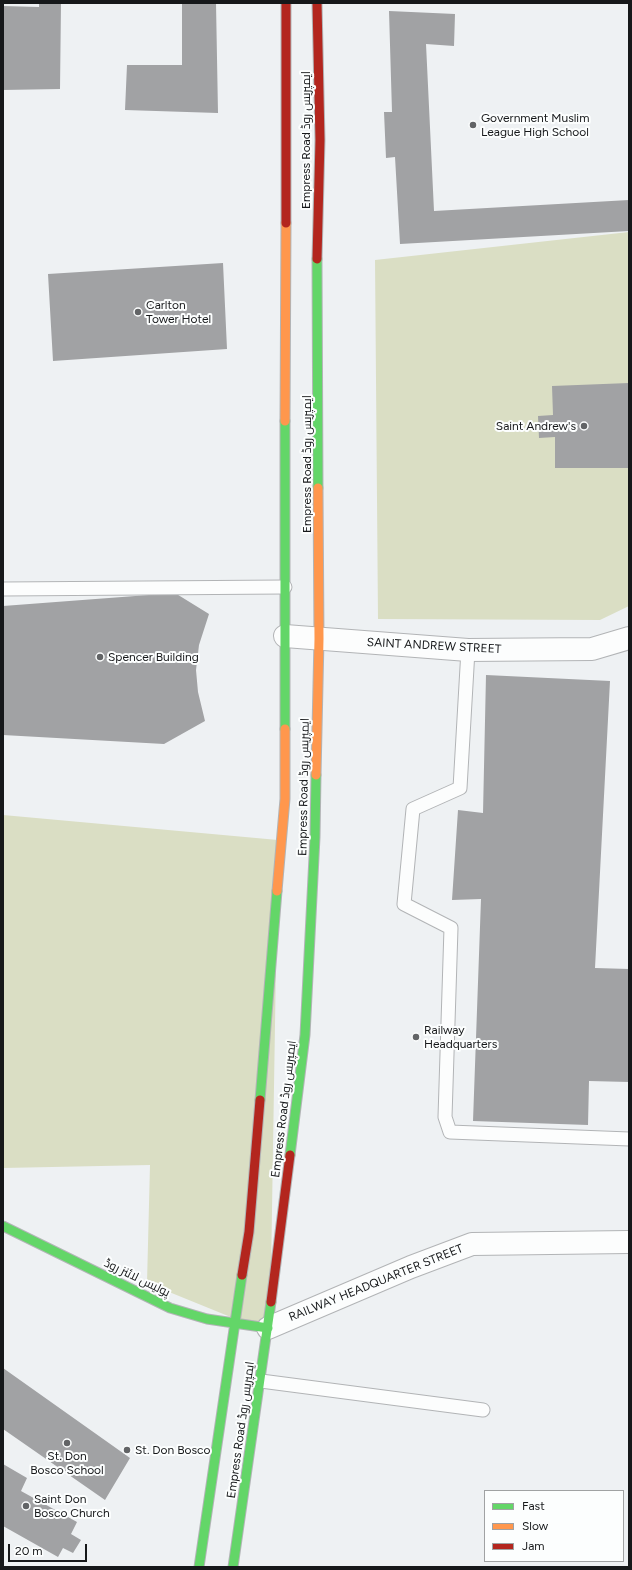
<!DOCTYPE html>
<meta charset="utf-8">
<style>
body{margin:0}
#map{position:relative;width:632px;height:1570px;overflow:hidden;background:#eef1f3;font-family:Figtree,sans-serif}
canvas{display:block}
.frame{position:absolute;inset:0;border:4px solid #16181a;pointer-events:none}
.legend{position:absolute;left:484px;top:1490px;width:140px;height:72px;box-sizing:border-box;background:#fcfefe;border:1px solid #a0a2a3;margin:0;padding:5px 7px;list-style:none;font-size:12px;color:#16181a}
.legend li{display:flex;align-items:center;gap:8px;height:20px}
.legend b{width:20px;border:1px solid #a0a2a3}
.scale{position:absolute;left:8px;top:1544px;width:79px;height:18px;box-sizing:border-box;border:2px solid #16181a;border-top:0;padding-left:5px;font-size:12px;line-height:14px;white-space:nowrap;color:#16181a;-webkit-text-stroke:3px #fcfefe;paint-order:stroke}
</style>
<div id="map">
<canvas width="632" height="1570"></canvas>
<div class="frame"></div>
<ul class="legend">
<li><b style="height:5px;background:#63d668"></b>Fast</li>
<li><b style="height:5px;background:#ff974d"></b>Slow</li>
<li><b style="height:5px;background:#b3261e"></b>Jam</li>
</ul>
<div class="scale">20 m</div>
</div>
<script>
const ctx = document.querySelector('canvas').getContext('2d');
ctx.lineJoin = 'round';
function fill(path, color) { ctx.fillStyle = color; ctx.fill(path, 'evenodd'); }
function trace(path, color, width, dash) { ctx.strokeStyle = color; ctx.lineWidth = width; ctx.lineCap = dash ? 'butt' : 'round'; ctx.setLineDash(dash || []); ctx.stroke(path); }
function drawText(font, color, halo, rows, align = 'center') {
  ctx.font = font + ' Figtree,Cairo,sans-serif'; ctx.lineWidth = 4; ctx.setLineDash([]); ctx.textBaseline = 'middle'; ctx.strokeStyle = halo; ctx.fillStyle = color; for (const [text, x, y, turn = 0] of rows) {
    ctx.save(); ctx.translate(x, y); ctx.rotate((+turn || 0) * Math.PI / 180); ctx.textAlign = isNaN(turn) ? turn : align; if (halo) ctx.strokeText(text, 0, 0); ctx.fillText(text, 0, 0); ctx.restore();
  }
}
fill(new Path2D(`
 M629 232V606L600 620 378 619 375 260Z
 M3 815 278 840 270 1333 147 1283 150 1165 3 1168Z`), '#dadec4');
fill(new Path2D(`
 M39 3H61L60 89 3 90V6L39 7Z
 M182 3H216L218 113 125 110 127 65H182Z
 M389 11 455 14 454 46 426 44 434 211 629 200V231L400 244 395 157 386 158 384 112H392Z
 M223 263 227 349 53 361 48 274Z
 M629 383V468H555V437L539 438 538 416 553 415 552 386Z
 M175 593 209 614 199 645 196 670 198 692 205 721 164 744 3 735V606Z
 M486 675 610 681 595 968 629 969V1082L589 1081 588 1125 473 1121 481 899 452 900 458 810 483 813Z
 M3 1368 130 1458 105 1500 3 1429Z
 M3 1464 27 1478 21 1491 77 1522 71 1534 81 1540 73 1553 63 1548 58 1557 3 1526Z`), '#a1a2a4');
const lane = new Path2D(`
 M3 589 285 587
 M468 650 460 788 413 809 404 904 451 928 445 1117 450 1132 629 1139
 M261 1381 483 1410`);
const street = new Path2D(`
 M285 636 468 650 592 649 629 638
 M268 1328 411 1267 472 1244 629 1242`);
const fast = new Path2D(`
 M317 259 318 488
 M285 729V421
 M260 1100 277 891
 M290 1155 305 1035 315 837 316 775
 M3 1226 170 1308 207 1319 268 1328
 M199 1567 242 1275
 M233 1567 271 1302`);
const slow = new Path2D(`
 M285 421 286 223
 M316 775 319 639 318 488
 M277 891 285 799V729`);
const jam = new Path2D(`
 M317 3 320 140 317 259
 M286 223V3
 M242 1275 249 1232 260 1100
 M271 1302 290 1155`);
trace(lane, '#b2b4b6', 15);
trace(street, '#b2b4b6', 24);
trace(fast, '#b2b4b6', 11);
trace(slow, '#b2b4b6', 11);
trace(jam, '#b2b4b6', 11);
trace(lane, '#fcfdfd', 13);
trace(street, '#fcfdfd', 22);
trace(fast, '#63d668', 9);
trace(slow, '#ff974d', 9);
trace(jam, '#b3261e', 9);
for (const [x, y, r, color] of [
 [473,125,4,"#626466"],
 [138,312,4,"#626466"],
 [584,426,4,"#626466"],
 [100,657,4,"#626466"],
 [416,1037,4,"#626466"],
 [67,1443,4,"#626466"],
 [127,1450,4,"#626466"],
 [26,1506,4,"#626466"]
]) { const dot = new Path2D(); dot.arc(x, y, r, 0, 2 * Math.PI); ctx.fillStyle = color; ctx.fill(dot); trace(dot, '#fcfefe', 1.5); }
drawText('12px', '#16181a', '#fcfefe', [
 ["Government Muslim",481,118],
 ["League High School",481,132],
 ["Carlton",146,305],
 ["Tower Hotel",146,319],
 ["Saint Andrew's",576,426,"right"],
 ["Spencer Building",108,657],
 ["Railway",424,1030],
 ["Headquarters",424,1044],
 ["St. Don Bosco",135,1450],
 ["St. Don",67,1456,"center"],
 ["Bosco School",67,1470,"center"],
 ["Saint Don",34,1499],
 ["Bosco Church",34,1513]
], 'left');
drawText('12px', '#16181a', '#fcfefe', [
 ["Empress Road ایمپریس روڈ",306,140,-90],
 ["Empress Road ایمپریس روڈ",307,464,-90],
 ["SAINT ANDREW STREET",434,646,3],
 ["Empress Road ایمپریس روڈ",304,787,-89],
 ["Empress Road ایمپریس روڈ",284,1109,-83],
 ["پولیس لائنز روڈ",137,1278,26],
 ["RAILWAY HEADQUARTER STREET",376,1283,-22],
 ["Empress Road ایمپریس روڈ",241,1430,-82]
]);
</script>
